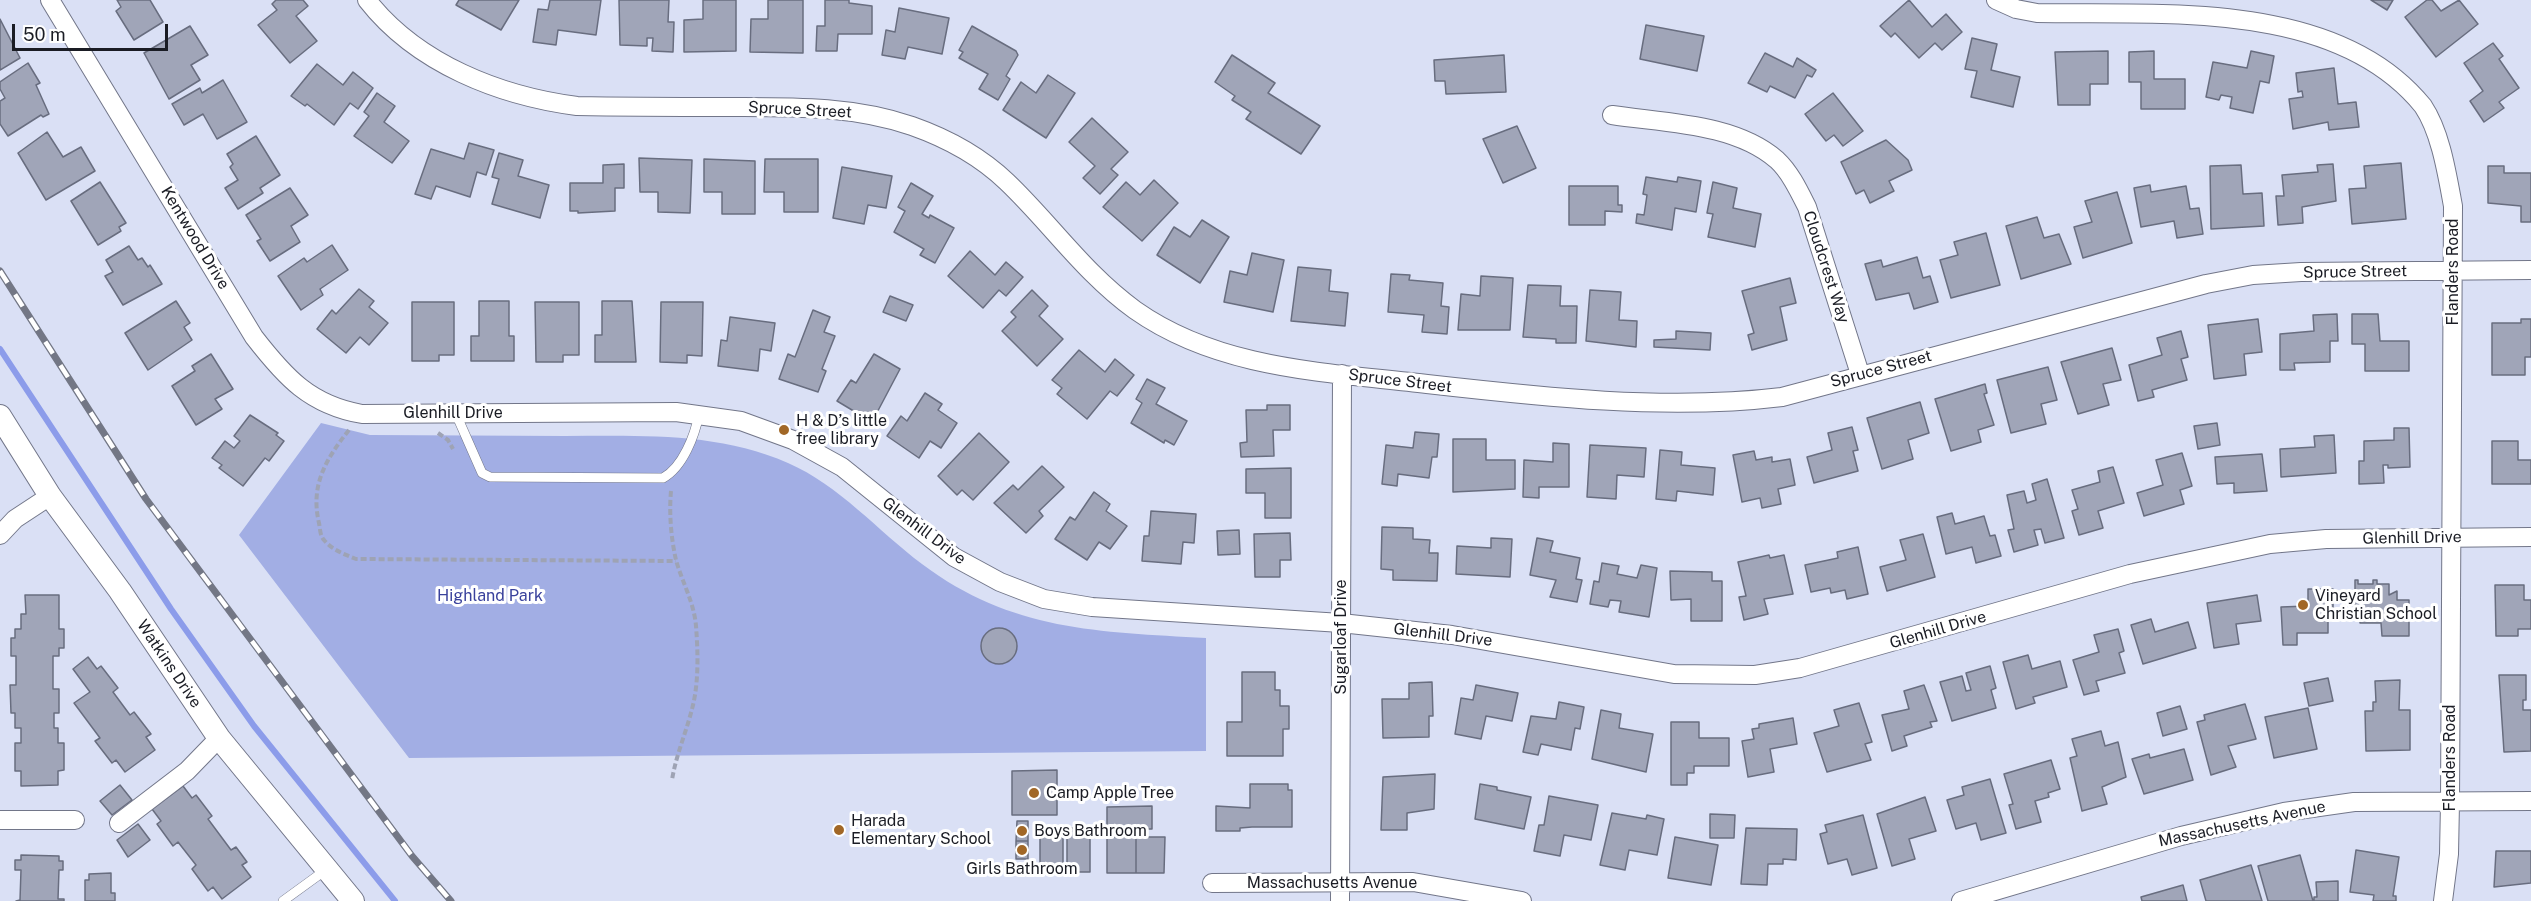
<!DOCTYPE html>
<meta charset="utf-8">
<style>
body{margin:0}
#map{position:relative;width:2531px;height:901px;overflow:hidden;background:#dae0f5;font-family:"Public Sans",sans-serif}
canvas{display:block}
.scale{position:absolute;left:12px;top:24px;width:156px;height:27px;box-sizing:border-box;border:3px solid #1a1c24;border-top:0;padding-left:8px;font-size:18px;line-height:21px;white-space:nowrap;color:#1a1c24;-webkit-text-stroke:4px #fff;paint-order:stroke}
</style>
<div id="map">
<canvas width="2531" height="901"></canvas>
<div class="scale">50 m</div>
</div>
<script>
const ctx = document.querySelector('canvas').getContext('2d');
ctx.lineJoin = 'round';
function fill(path, color) { ctx.fillStyle = color; ctx.fill(path, 'evenodd'); }
function trace(path, color, width, dash) { ctx.strokeStyle = color; ctx.lineWidth = width; ctx.lineCap = dash ? 'butt' : 'round'; ctx.setLineDash(dash || []); ctx.stroke(path); }
function drawText(font, color, halo, rows, align = 'center') {
  ctx.font = font + ' "Public Sans",sans-serif'; ctx.lineWidth = 6; ctx.setLineDash([]); ctx.textBaseline = 'middle'; ctx.strokeStyle = halo; ctx.fillStyle = color; for (const [text, x, y, turn = 0] of rows) {
    ctx.save(); ctx.translate(x, y); ctx.rotate((+turn || 0) * Math.PI / 180); ctx.textAlign = isNaN(turn) ? turn : align; if (halo) ctx.strokeText(text, 0, 0); ctx.fillText(text, 0, 0); ctx.restore();
  }
}
fill(new Path2D(`
 M321 423 370 435C435 435 500 436 565 436 641 436 717 432 788 463 839 485 878 531 922 564 1011 631 1099 632 1206 638V751L409 758 239 535Z`), '#a2aee4');
trace(new Path2D(`
 M0 349 171 609 254 726 395 901`), '#8c9cea', 6);
const building = new Path2D(`
 M117 0H150L163 22 134 40 116 11 121 7Z
 M276 0H303L308 6 296 16 317 41 290 63 258 25 277 10 272 4Z
 M459 0H519L501 30 456 5Z
 M550 0H601L596 35 558 30 556 45 533 42 538 9 548 10Z
 M619 0H669L668 22H674L673 52 652 51 653 38H647V46L620 45Z
 M703 0H736V51L684 52V20L703 19Z
 M768 0H803V53L750 52 751 19H768Z
 M825 0H849V3L872 6V34H838L837 51H816L817 26H825Z
 M1909 0 1932 27 1946 14 1962 32 1942 50 1935 43 1919 58 1895 33 1891 37 1880 26Z
 M2371 0H2393L2387 10Z
 M2427 0H2432L2441 11 2459 0 2478 24 2436 57 2405 17Z
 M899 8 949 18 942 54 908 47 905 59 882 55 886 30 895 32Z
 M0 19 20 58 0 70Z
 M1646 25 1704 36 1697 71 1640 59Z
 M190 26 208 55 191 65 200 80 169 99 144 53Z
 M972 26 1016 51 1018 55 1006 76 1010 79 998 100 979 89 988 74 959 58 963 52 959 50Z
 M1972 38 1997 44 1991 70 2020 77 2013 107 1971 97 1977 71 1965 69Z
 M2493 43 2503 56 2499 59 2519 88 2499 102 2504 108 2484 122 2470 101 2483 91 2464 63Z
 M2108 51V84H2090V105H2058L2055 52Z
 M2154 51V79H2185V109H2141V82H2129V52Z
 M2251 51 2274 56 2269 83 2260 81 2253 113 2230 108 2232 97 2221 95 2219 100 2206 97 2213 62 2247 68Z
 M1765 53 1793 67 1797 58 1816 70 1812 77 1807 75 1795 98 1770 86 1767 92 1748 83Z
 M1232 55 1275 83 1268 93 1320 126 1301 154 1246 119 1251 112 1232 100 1235 96 1215 82Z
 M1504 55 1506 92 1446 94 1445 81H1435L1434 60Z
 M28 63 40 83 36 85 49 114 43 117 41 115 8 136 0 124V101L5 98 0 89V82Z
 M317 64 343 85 353 72 373 88 358 109 350 103 334 125 307 104 305 106 291 96Z
 M2334 68 2338 104 2356 102 2359 127 2329 130 2328 122 2293 129 2289 99 2303 97 2302 91 2298 92 2296 73Z
 M1048 75 1075 93 1046 138 1003 110 1021 82 1036 93Z
 M223 80 247 122 217 139 203 114 184 125 172 104 200 88 202 93Z
 M377 93 395 106 384 122 409 141 392 163 354 136 369 116 364 112Z
 M1833 93 1863 131 1843 146 1834 135 1826 141 1805 114Z
 M1092 118 1128 152 1111 169 1118 175 1100 194 1083 178 1095 166 1069 142Z
 M1517 126 1536 168 1503 183 1483 139Z
 M47 132 63 157 81 147 95 171 46 200 18 153Z
 M256 136 280 175 260 188 263 193 238 209 225 188 238 180 230 167 233 164 227 154Z
 M1886 140 1908 160 1912 170 1889 181 1894 191 1870 203 1864 190 1856 194 1841 162Z
 M469 143 494 150 486 175 477 172 470 197 436 186 431 199 415 194 431 149 464 159Z
 M499 153 523 160 518 176 549 185 540 218 492 204 499 179 492 177Z
 M639 158 692 160 690 213 658 212V192H640Z
 M704 159 755 161V214H722V192H704Z
 M765 159H818V212H784V192H764Z
 M2401 163 2406 219 2352 224 2349 189 2366 188 2364 166Z
 M624 164V188H615V211L578 213V211H570V183H603V165Z
 M2333 164 2336 201 2302 207 2303 223 2278 225 2276 196H2284L2282 175 2318 172 2317 165Z
 M2241 165 2243 194 2262 193 2264 226 2211 229 2210 166Z
 M2488 166H2504V173H2531V222H2521V206L2488 203Z
 M842 167 892 176 886 208 868 205 864 224 833 218Z
 M1646 177 1677 182 1678 177 1701 181 1696 212 1675 208 1672 230 1636 223 1637 214 1644 215 1647 195 1643 194Z
 M1154 180 1178 203 1142 241 1103 207 1126 182 1140 195Z
 M100 182 126 223 119 227 121 231 98 245 71 201Z
 M1713 182 1737 188 1733 208 1761 214 1755 247 1708 237 1713 214 1707 213Z
 M911 183 933 196 922 214 929 218 930 215 954 228 935 263 920 255 924 249 894 232 905 211 898 207Z
 M2150 185 2151 192 2186 186 2190 209 2199 208 2203 234 2177 238 2174 221 2141 227 2134 188Z
 M1569 186H1618V205H1622V212L1605 211V225H1569Z
 M290 188 308 215 291 226 300 242 270 261 257 241 261 239 246 215Z
 M2117 192 2132 243 2083 258 2074 227 2092 222 2085 201Z
 M2037 217 2044 238 2059 234 2071 264 2021 279 2006 226Z
 M1202 220 1229 237 1200 283 1157 255 1174 227 1190 237Z
 M1986 233 2000 285 1951 298 1940 260 1958 255 1954 242Z
 M332 245 348 270 320 289 323 295 301 310 278 276 304 258 307 262Z
 M129 246 138 260 142 258 148 267 150 265 162 284 123 305 105 276 113 272 106 260Z
 M970 251 995 275 1006 262 1023 277 1006 296 999 290 983 308 948 276Z
 M1252 253 1284 260 1273 312 1224 302 1230 271 1247 275Z
 M1917 257 1923 278 1930 276 1938 302 1914 309 1909 293 1876 300 1865 264 1881 260 1883 267Z
 M1298 267 1331 270 1329 291 1348 293 1345 326 1291 321Z
 M1391 274 1410 275 1409 280 1443 283 1441 306 1449 307 1447 334 1422 332 1424 315 1388 312Z
 M1481 276 1513 278 1510 330H1458L1461 294 1480 296Z
 M1790 278 1796 303 1780 307 1787 340 1752 350 1748 335 1754 333 1742 291Z
 M1528 285 1561 286 1560 306H1577L1576 343H1556V339L1523 337Z
 M359 289 374 301 369 307 388 323 369 345 360 337 346 353 317 329 332 310 336 314Z
 M1032 290 1048 306 1039 316 1063 339 1037 366 1002 331 1016 317 1011 312Z
 M1590 290 1621 292 1619 320 1637 321 1636 347 1586 341Z
 M890 296 913 305 906 321 883 312Z
 M176 301 190 323 184 327 192 340 148 370 125 333Z
 M479 301H509V336H514V361H471V336H479Z
 M602 301H632L636 362H595V335H602Z
 M412 302H454V355H439V361H412Z
 M535 302H579V355H563V362H536Z
 M661 302H703L702 356 687 355V363L660 362Z
 M813 310 830 317 824 332 835 336 822 369 826 371 818 392 779 379 788 354 795 357Z
 M2337 314 2338 341H2330V362L2294 363 2295 370H2280V334L2314 331 2313 315Z
 M2352 314H2378L2380 341H2409V371H2365V344H2352Z
 M730 317 775 323 771 351 760 349 758 371 718 366 721 340 727 341Z
 M2258 319 2262 352 2244 354 2246 375 2214 379 2208 325Z
 M2521 319H2531V357H2525V375H2492V323H2521Z
 M1676 331 1711 333 1710 350 1654 347V340L1676 339Z
 M2181 331 2188 357 2181 359 2187 380 2152 390 2154 397 2138 401 2129 365 2162 355 2157 338Z
 M2112 348 2121 380 2103 384 2109 405 2078 414 2061 362Z
 M1079 350 1105 372 1115 359 1134 375 1117 396 1110 391 1087 419 1057 394 1062 388 1052 380Z
 M211 354 233 389 215 399 222 409 196 425 172 386 195 371 192 366Z
 M874 354 900 369 872 422 837 401 851 380 856 383Z
 M2048 367 2057 400 2041 404 2046 424 2011 433 1997 380Z
 M1147 379 1165 388 1156 404 1187 421 1174 445 1165 440 1164 443 1131 423 1142 403 1136 399Z
 M1985 384 1987 393 1984 394 1994 425 1978 430 1981 442 1951 451 1935 399Z
 M925 393 942 404 938 410 957 423 941 448 930 441 919 458 887 436 901 416 907 421Z
 M1920 402 1929 433 1908 440 1913 459 1882 469 1867 418Z
 M1267 405H1290V430H1273L1274 456 1241 457 1240 443 1247 442 1246 410H1267Z
 M250 415 278 433 276 435 284 441 269 461 265 458 243 486 219 468 222 465 212 458 225 441 234 448 240 441 234 436Z
 M2217 423 2220 445 2198 449 2194 426Z
 M1852 427 1858 450 1853 451 1858 471 1814 483 1807 457 1832 450 1828 433Z
 M2394 428H2409L2410 467 2388 468V465H2383L2384 483 2359 484V461H2364V441L2394 440Z
 M1415 432 1439 434 1437 457H1432L1429 478 1398 474 1397 486 1382 484 1386 445 1413 448Z
 M979 433 1009 462 973 500 962 490 957 495 938 476Z
 M2334 435 2336 473 2281 477 2280 449 2315 447 2314 436Z
 M1453 439H1486V460H1515V489L1453 492Z
 M2492 441H2518V460H2531V484H2492Z
 M1553 443 1569 444V487H1539V498L1523 497 1524 460 1553 462Z
 M1590 445 1646 448 1644 477 1617 475 1616 499 1587 497Z
 M1660 450 1682 452 1681 465 1715 468 1713 495 1677 491 1676 501 1656 499Z
 M1754 451 1756 460 1772 457V462L1790 459 1795 485 1778 489 1781 504 1762 508 1760 498 1742 502 1733 455Z
 M2182 453 2192 486 2180 490 2184 504 2144 516 2137 493 2163 485 2156 460Z
 M2262 454 2267 491 2234 493V483L2217 484 2215 457Z
 M1042 466 1064 487 1039 511 1043 516 1026 533 994 503 1013 485 1018 490Z
 M2113 467 2124 503 2098 511 2103 528 2079 535 2072 511 2078 509 2072 490 2100 482 2098 471Z
 M1291 468V518H1265V493H1246V469Z
 M2047 479 2064 538 2045 543 2041 529 2034 530 2038 545 2014 552 2008 530 2014 529 2007 495 2024 491 2027 503 2036 500 2032 484Z
 M1094 492 1110 504 1106 511 1127 526 1110 549 1099 542 1087 560 1055 539 1070 517 1075 520Z
 M1151 511 1196 514 1194 543 1183 542 1181 564 1142 561 1144 536H1149Z
 M1952 513 1955 524 1984 516 1990 536 1995 535 2001 556 1976 563 1972 547 1946 554 1937 517Z
 M1382 527 1413 528V539L1430 540 1429 553H1438L1437 581 1393 580V570L1381 569Z
 M1239 530 1240 554 1218 555 1217 531Z
 M1290 533 1291 560H1280V577H1255L1254 534Z
 M1923 534 1935 577 1887 591 1880 567 1906 560 1900 540Z
 M1491 538 1512 539 1510 577 1456 574 1457 546 1491 548Z
 M1537 538 1553 541 1550 552 1580 558 1576 579 1582 580 1577 602 1550 597 1556 580 1530 575Z
 M1858 547 1868 594 1847 599 1845 590 1831 593 1830 588 1811 592 1805 565 1838 558 1837 552Z
 M1769 555 1770 558 1784 555 1793 594 1764 599 1768 614 1744 620 1739 597 1746 596 1738 562Z
 M1602 563 1619 566 1617 574 1637 578 1641 565 1657 568 1649 617 1619 612 1621 601 1610 600 1608 607 1590 604 1594 581 1599 582Z
 M1670 571 1712 572V581H1722V621H1691V599L1671 600Z
 M2355 580H2358V584H2373V580H2377V584H2389V595L2397 591V600H2409V636H2382L2381 623H2360V616H2345V612H2355Z
 M2495 585H2524V600H2531V629H2518V636H2496Z
 M2308 589H2333V613H2328V633H2297V645H2283L2281 607 2308 606Z
 M25 595H59V629H64V648H59V656H53V689H59V713H54V728H58V743H64V770L58 771V785L21 786V771H15V743H21V728H15V713H11L10 685H16V656H11V638H15V629H21V614H26Z
 M2257 595 2261 621 2236 624 2239 644 2214 648 2207 603Z
 M2151 619 2155 632 2188 622 2196 648 2143 664 2131 625Z
 M981 646a18 18 0 1 1 36 0a18 18 0 1 1-36 0Z
 M2118 629 2124 651 2119 653 2125 673 2096 681 2099 691 2084 695 2073 660 2099 652 2094 635Z
 M2028 655 2032 669 2060 661 2067 687 2033 697 2035 703 2016 709 2003 662Z
 M88 657 97 669 101 666 118 688 113 692 130 715 134 712 151 734 146 737 155 750 125 772 116 760 112 763 95 741 100 738 74 703 90 692 73 669Z
 M1990 666 1996 688 1991 690 1996 708 1952 721 1940 682 1962 676 1966 691 1971 690 1966 673Z
 M1242 672H1275V690H1280V706H1289V729H1283V756H1227V722H1242Z
 M2499 675H2526V700H2523V710H2531V751L2504 752Z
 M2328 678 2333 701 2309 706 2304 683Z
 M2400 680 2399 710H2410V750L2366 751 2365 711H2373V702H2376L2375 681Z
 M1432 682 1433 716H1429V737L1383 738 1382 699H1409V683Z
 M1476 685 1518 693 1512 721 1486 716 1481 739 1455 734 1461 698 1473 700Z
 M1924 685 1937 721 1930 722 1932 727 1904 736 1907 746 1892 751 1882 715 1909 709 1904 691Z
 M1559 702 1584 707 1580 729 1575 728 1571 750 1541 744 1538 755 1523 752 1531 716 1556 719Z
 M1859 703 1872 742 1865 744 1871 760 1827 772 1814 733 1839 726 1834 710Z
 M2245 704 2256 739 2228 746 2236 767 2211 775 2197 722 2205 720 2204 715Z
 M2180 706 2187 729 2163 736 2157 713Z
 M2308 708 2317 749 2274 758 2265 717Z
 M1601 710 1621 714 1619 728 1653 734 1646 772 1592 759Z
 M1793 718 1797 744 1770 749 1774 772 1748 777 1742 741 1754 739 1752 729 1759 728V724Z
 M1671 722H1699V738H1729V766H1694V773H1687V785H1671Z
 M2101 731 2105 746 2118 742 2126 777 2102 787 2107 804 2082 811 2070 758 2077 756 2072 739Z
 M2184 749 2193 780 2144 794 2132 759 2149 754 2150 758Z
 M2051 760 2060 789 2048 793 2049 797 2035 801 2041 822 2016 829 2009 805 2013 804 2004 774Z
 M1057 770V815H1012V771Z
 M1435 774 1434 809 1407 813V830H1381L1383 777Z
 M1990 779 2006 833 1981 840 1976 823 1956 829 1947 800 1964 795 1962 787Z
 M1250 784H1288V790H1292V827H1252L1240 828V831H1216V806L1250 808Z
 M1480 784 1497 787V790L1531 797 1524 829 1475 819Z
 M120 785 132 800 112 815 100 801Z
 M183 786 192 798 196 795 212 816 208 819 231 850 236 847 247 862 242 865 251 877 222 899 213 887 208 891 192 869 196 865 178 842 173 846 157 824 161 821 152 809Z
 M1549 796 1598 805 1591 840 1564 835 1560 856 1534 851 1539 825H1544Z
 M1925 797 1936 831 1909 839 1915 859 1892 866 1877 814Z
 M1152 806V829H1107V807Z
 M1612 813 1646 819 1647 815 1664 819 1657 855 1629 850 1625 870 1600 865Z
 M1710 814 1735 815 1734 838H1710Z
 M1863 815 1877 868 1852 875 1847 859 1828 864 1820 834 1827 832 1825 825Z
 M1017 821H1028V841H1016Z
 M138 824 150 840 128 857 117 840Z
 M1067 828H1090V872H1067Z
 M1746 828 1797 829 1796 860 1783 859V864H1768L1767 885 1741 884Z
 M1040 830H1063V871H1040Z
 M1107 837H1136V873H1107Z
 M1136 837H1165L1164 873H1136Z
 M1675 837 1718 845 1711 885 1668 878Z
 M1016 841H1028V859H1016Z
 M2356 850 2399 857 2393 896H2396V901H2373L2374 895 2350 892Z
 M2496 851H2531V883L2494 887Z
 M21 855 59 856V861H63V870H59L58 899H64V901H16L20 900 21 870H15V860H21Z
 M2300 855 2313 901H2268L2258 866Z
 M2251 865 2262 901H2206L2200 880Z
 M111 873V893H115V901H85V880H89V874Z
 M2338 881V901H2314V897H2317L2316 882Z
 M2183 885 2187 901H2142L2141 897Z`);
fill(building, '#a0a5b8');
trace(building, '#686d7f', 1.5);
const service = new Path2D(`
 M456 414 482 473 490 477 663 478C683 467 695 435 699 414
 M283 901 327 869`);
const minor = new Path2D(`
 M50 0 254 337C285 377 310 405 362 414L676 412 741 421 793 440 842 467 954 557 1000 582 1044 599 1092 607 1341 623 1452 635 1674 674 1755 675 1800 668 2130 574 2270 544 2326 539 2531 537
 M367 0C417 64 500 96 577 106 629 107 681 107 733 107 794 107 853 106 912 126 946 138 981 157 1007 182 1051 224 1084 273 1135 310 1220 370 1327 372 1427 384 1542 397 1667 411 1782 397L2206 284 2253 275 2301 272 2531 270
 M1996 0 2016 9 2037 13C2166 15 2337 0 2423 106 2441 133 2447 174 2453 206L2450 803 2449 854 2443 901
 M1612 115C1664 123 1735 123 1777 160 1790 172 1799 191 1807 207L1860 374
 M0 535 15 519 50 496
 M0 820H75
 M119 823 187 771 219 738
 M1212 883 1413 882 1522 901
 M1340 901 1342 374
 M1961 901 2181 836 2284 812 2354 802 2531 801`);
const tertiary = new Path2D(`
 M0 416 50 496 120 591 219 738 353 901`);
trace(service, '#727689', 10);
trace(minor, '#727689', 20);
trace(tertiary, '#727689', 24);
trace(new Path2D(`
 M349 430C326 459 310 485 319 523 320 528 320 536 324 540 332 550 344 554 356 559L676 561
 M438 433 448 440 453 449
 M671 491C669 513 671 538 676 560 682 582 694 602 696 626 698 652 699 683 692 709 686 733 676 755 672 780`), '#9ea3b4', 4, [6, 3]);
trace(service, '#fff', 9);
trace(minor, '#fff', 18);
trace(tertiary, '#fff', 22);
const rail = new Path2D(`
 M0 271 146 499 412 856 451 901`);
trace(rail, '#737785', 7);
trace(rail, '#fff', 4.5, [14]);
for (const [x, y, r, color] of [
 [784,430,6,"#a16726"],
 [2303,605,6,"#a16726"],
 [1034,793,6,"#a16726"],
 [839,830,6,"#a16726"],
 [1022,831,6,"#a16726"],
 [1022,850,6,"#a16726"]
]) { const dot = new Path2D(); dot.arc(x, y, r, 0, 2 * Math.PI); ctx.fillStyle = color; ctx.fill(dot); trace(dot, '#fff', 2); }
drawText('16px', '#1a1c24', '#fff', [
 ["Spruce Street",800,110,3],
 ["Kentwood Drive",195,238,59],
 ["Cloudcrest Way",1826,267,72],
 ["Spruce Street",2355,272,-1],
 ["Flanders Road",2453,272,-90],
 ["Spruce Street",1881,369,-15],
 ["Spruce Street",1400,381,7],
 ["Glenhill Drive",453,413],
 ["Glenhill Drive",924,531,37],
 ["Glenhill Drive",2412,538,-1],
 ["Glenhill Drive",1938,630,-16],
 ["Glenhill Drive",1443,635,7],
 ["Sugarloaf Drive",1341,637,-90],
 ["Watkins Drive",169,664,56],
 ["Flanders Road",2450,758,-90],
 ["Massachusetts Avenue",2242,824,-12],
 ["Massachusetts Avenue",1332,883]
]);
drawText('16px', '#1a1c24', '#fff', [
 ["H & D’s little",796,421],
 ["free library",796,439],
 ["Vineyard",2315,596],
 ["Christian School",2315,614],
 ["Camp Apple Tree",1046,793],
 ["Harada",851,821],
 ["Elementary School",851,839],
 ["Boys Bathroom",1034,831],
 ["Girls Bathroom",1022,869,"center"]
], 'left');
drawText('16px', '#3a429c', '#fff', [
 ["Highland Park",490,596]
]);
</script>
